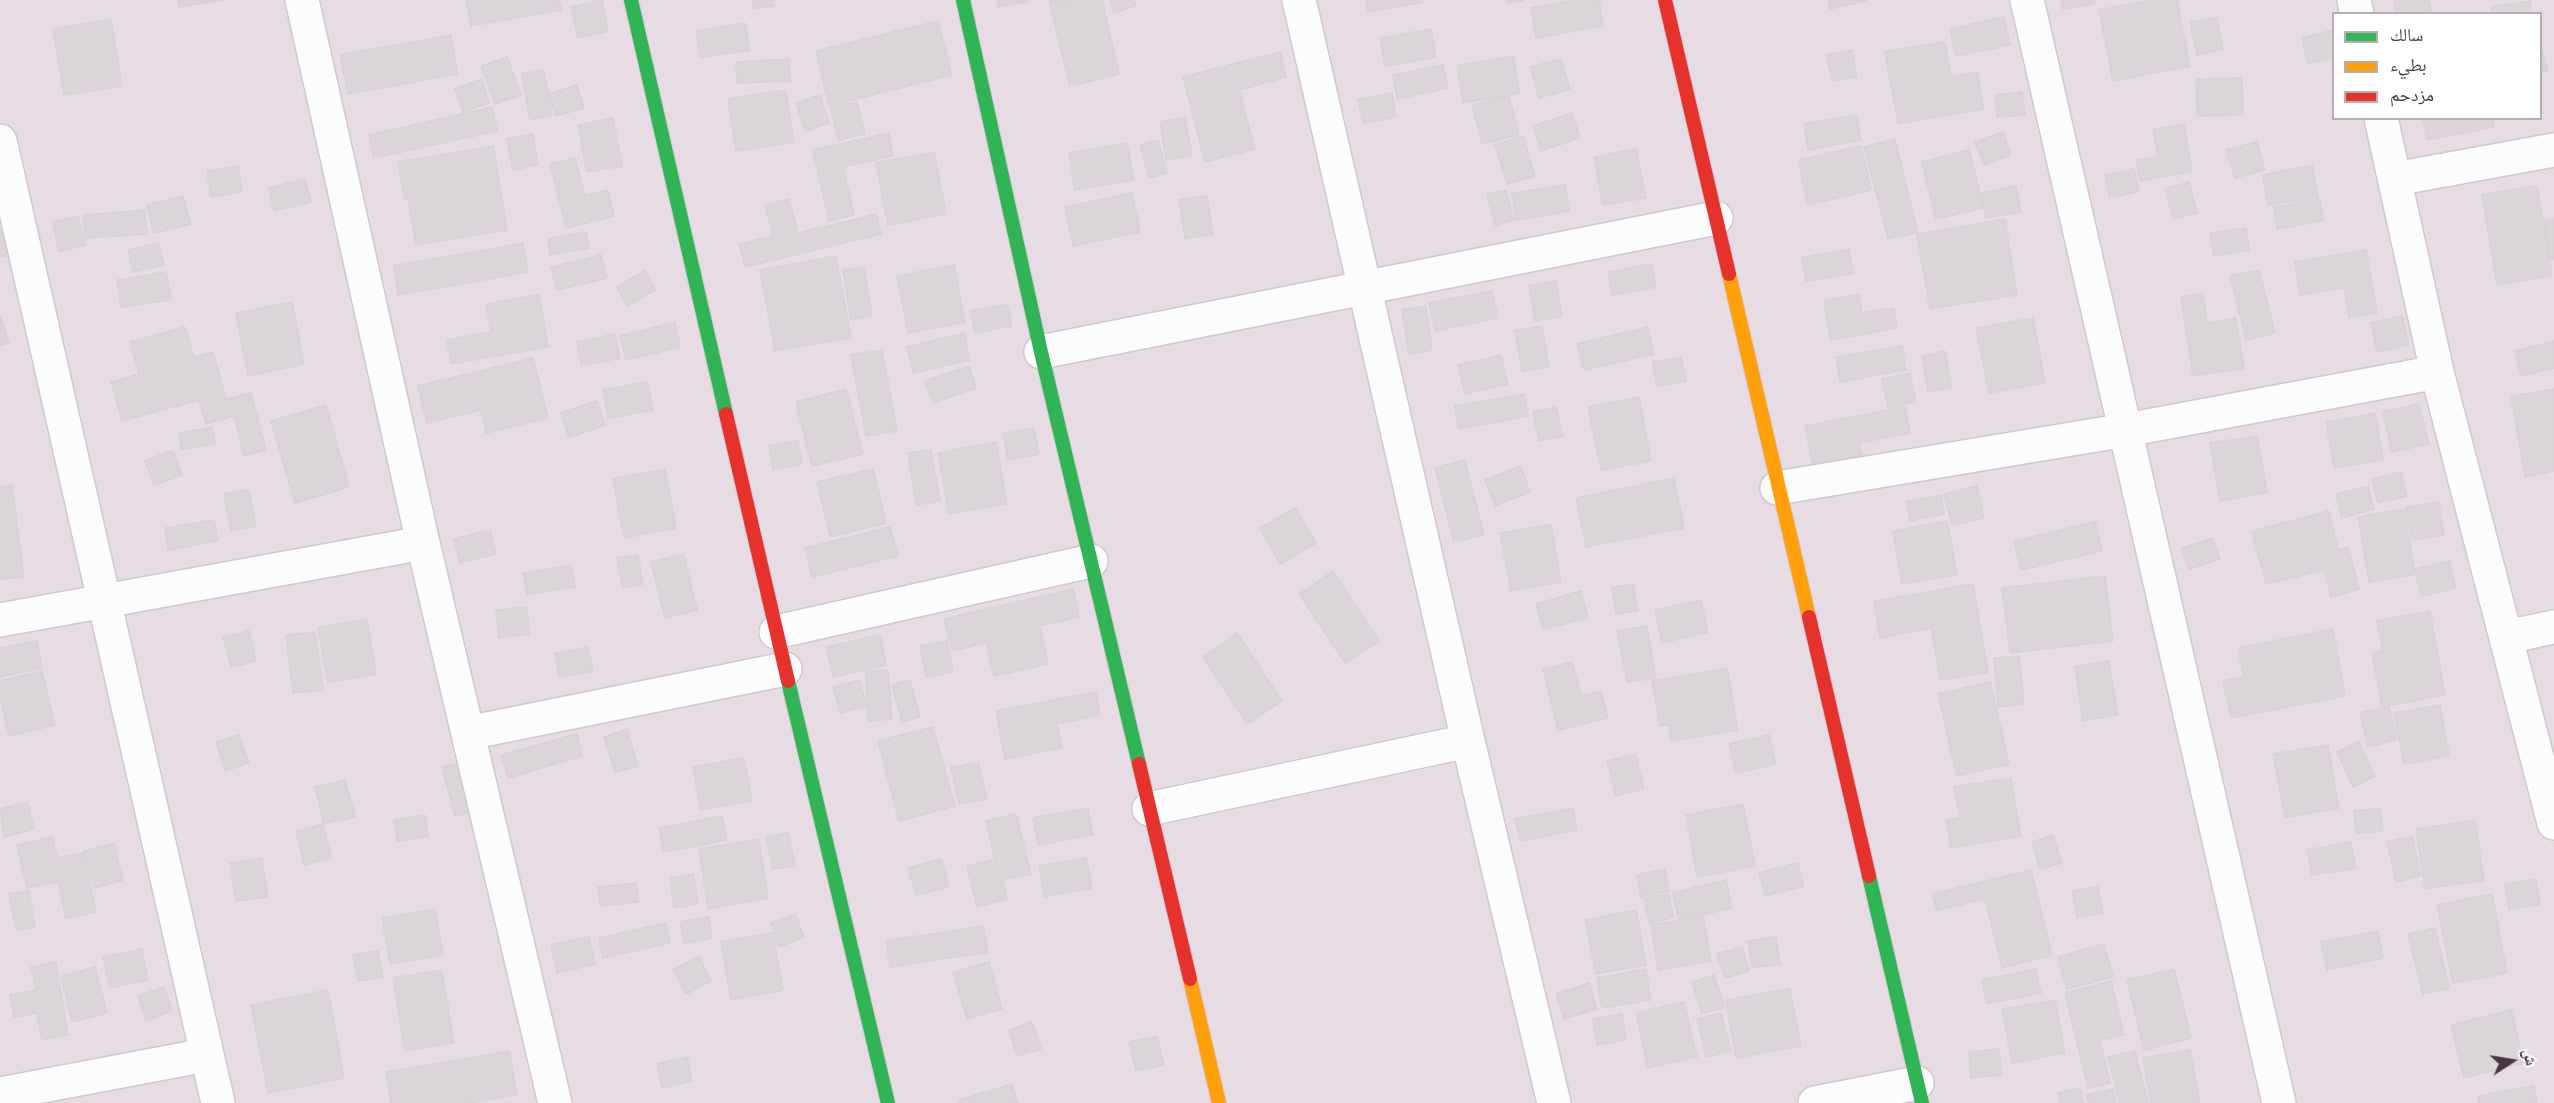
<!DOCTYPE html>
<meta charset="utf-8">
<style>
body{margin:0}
#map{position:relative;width:2554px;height:1103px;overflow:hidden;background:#f1ecef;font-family:Montserrat,"Noto Naskh Arabic",sans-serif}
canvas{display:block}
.legend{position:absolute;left:2332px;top:12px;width:210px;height:108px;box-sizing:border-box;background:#fff;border:2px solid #b5afb4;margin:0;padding:8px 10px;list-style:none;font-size:18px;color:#473743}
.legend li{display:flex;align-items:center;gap:12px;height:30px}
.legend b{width:30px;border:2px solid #b5afb4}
.north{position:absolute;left:2482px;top:1031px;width:60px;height:60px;-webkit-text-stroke:4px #fff;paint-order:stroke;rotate:78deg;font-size:16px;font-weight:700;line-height:24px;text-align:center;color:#473743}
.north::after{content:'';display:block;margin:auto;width:21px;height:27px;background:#473743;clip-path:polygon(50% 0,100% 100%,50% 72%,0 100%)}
</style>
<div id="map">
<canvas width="2554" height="1103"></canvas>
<ul class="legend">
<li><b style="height:8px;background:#30b455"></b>سالك</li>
<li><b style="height:8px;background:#ff9f0a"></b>بطيء</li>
<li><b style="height:8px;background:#e5322d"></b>مزدحم</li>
</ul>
<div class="north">ش</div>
</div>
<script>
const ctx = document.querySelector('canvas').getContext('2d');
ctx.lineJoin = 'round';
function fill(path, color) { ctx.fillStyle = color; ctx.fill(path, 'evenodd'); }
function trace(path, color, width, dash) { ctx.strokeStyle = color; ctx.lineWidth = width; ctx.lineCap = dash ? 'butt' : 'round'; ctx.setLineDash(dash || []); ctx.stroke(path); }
fill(new Path2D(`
 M0 0H2554V1103H0ZM2334 14H2540V118H2334Z`), '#e7dce3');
const building = new Path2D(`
 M178 0H225L179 7Z
 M466 0H559L561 10 471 26Z
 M602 0 608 31 578 38 571 7Z
 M752 0H774L775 6 753 9Z
 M997 0H1028V2L998 7Z
 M1102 0 1119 74 1070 86 1049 1Z
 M1110 0H1134L1136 6 1114 13Z
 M1366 0H1422L1423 2 1368 12Z
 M1506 0H1524L1507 4Z
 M1573 0H1599L1603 26 1536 38 1531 8Z
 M1828 0H1866V1L1830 9Z
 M2061 0H2094L2095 4 2063 9Z
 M2153 0H2177L2190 66 2113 81 2099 10Z
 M2404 0H2429L2432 14H2397L2394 2Z
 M2530 1 2532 14H2492L2491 7Z
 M2004 17 2010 45 1956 56 1950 29Z
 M2217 17 2223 49 2197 55 2190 22Z
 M111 19 122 86 64 95 53 29Z
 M938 21 952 75 829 106 816 51Z
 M745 23 750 50 701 58 696 31Z
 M1431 29 1436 57 1385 66 1380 38Z
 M2334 30V58L2308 64 2302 38Z
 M451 35 458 74 348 94 340 55Z
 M1945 42 1951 77 1977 72 1984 109 1898 124 1885 52Z
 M2540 42 2548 71 2540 72Z
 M1852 50 1857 77 1832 81 1826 55Z
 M1280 52 1286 77 1239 90 1255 149 1205 162 1183 77Z
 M1513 56 1520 93 1463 103 1457 66Z
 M507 57 521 95 495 104 481 66Z
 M789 59 790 81 737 83 736 62Z
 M1561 59 1570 89 1539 98 1530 67Z
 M1443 65 1448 88 1397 99 1393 75Z
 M544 70 552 116 530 120 522 74Z
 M2242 78 2243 115 2197 116 2196 79Z
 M482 79 489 103 463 112 455 89Z
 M577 85 584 108 556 116 549 94Z
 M786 90 794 142 736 151 728 99Z
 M2022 92 2025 115 1997 117 1995 95Z
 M1392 93 1396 117 1363 123 1358 99Z
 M820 95 829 123 805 131 796 103Z
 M1509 96 1519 135 1482 144 1472 105Z
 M857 102 865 134 838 140 831 108Z
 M492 107 497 131 374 158 369 135Z
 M1572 113 1580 138 1541 151 1533 126Z
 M1856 115 1861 140 1808 150 1804 124Z
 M1185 117 1192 156 1166 160 1160 122Z
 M613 118 622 166 587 172 578 125Z
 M2423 118H2492L2494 127 2427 140Z
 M2184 124 2192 172 2140 181 2136 160 2158 157 2153 129Z
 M2003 132 2011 155 1984 165 1975 142Z
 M889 133 893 156 843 167 854 215 829 221 813 150Z
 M533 134 538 165 513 170 507 139Z
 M1523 136 1535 176 1507 184 1495 145Z
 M1895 139 1918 232 1888 239 1864 147Z
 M1158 140 1167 173 1149 178 1140 145Z
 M2257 142 2265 170 2235 178 2226 150Z
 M1127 143 1134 180 1075 190 1069 153Z
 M493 146 507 230 416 245 408 199 405 200 398 162Z
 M1861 146 1871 190 1808 205 1798 160Z
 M1636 149 1646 198 1603 205 1594 157Z
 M1969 150 1984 208 1936 219 1922 162Z
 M934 152 946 214 888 225 876 163Z
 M575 158 585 196 608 190 614 216 566 228 550 164Z
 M2312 165 2318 197 2268 205 2262 175Z
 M238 166 242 192 211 197 207 171Z
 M2134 169 2139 191 2110 198 2105 175Z
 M305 179 311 202 274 211 269 188Z
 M2189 182 2197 213 2173 219 2165 189Z
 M1565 185 1569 211 1516 220 1512 193Z
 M2016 186 2021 212 1986 218 1981 193Z
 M2537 186 2552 276 2497 285 2482 195Z
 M1506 190 1514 220 1495 225 1487 194Z
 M1132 193 1140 232 1073 246 1065 207Z
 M183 196 191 224 154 233 147 205Z
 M1207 196 1213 234 1185 239 1179 200Z
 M789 199 798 233 876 214 881 234 745 267 739 244 773 236 765 205Z
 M2320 199 2323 221 2277 229 2274 207Z
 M145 210 147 234 85 238 83 215Z
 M78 216 85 245 59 252 53 222Z
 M2005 219 2017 295 1930 309 1917 234Z
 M2554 219V259H2551L2544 221Z
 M2246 228 2250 250 2214 256 2210 233Z
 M3 230 7 256 0 257V231Z
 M586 232 589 248 550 255 548 239Z
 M159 243 164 265 133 272 128 250Z
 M523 243 528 272 398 295 394 266Z
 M1849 249 1853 273 1806 281 1802 258Z
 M2366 250 2377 313 2349 318 2344 288 2300 295 2295 262Z
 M601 255 607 278 557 290 551 267Z
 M836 256 851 338 775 351 760 270Z
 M1652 264 1656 287 1612 295 1608 272Z
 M954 265 965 322 908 333 897 276Z
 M864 267 872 316 851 320 843 270Z
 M645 270 655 290 627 306 617 287Z
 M2259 270 2275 333 2246 340 2230 276Z
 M166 272 171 300 121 307 117 280Z
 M1556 281 1562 316 1535 321 1529 286Z
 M1492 291 1498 318 1435 331 1429 303Z
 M2203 293 2207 323 2236 318 2244 368 2193 376 2181 297Z
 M1859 294 1862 313 1894 308 1897 328 1830 340 1824 300Z
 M539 295 548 347 451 364 447 340 491 332 486 304Z
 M292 302 304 364 248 376 236 313Z
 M1007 305 1012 326 975 333 971 311Z
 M1426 306 1432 350 1409 354 1402 310Z
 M0 315 9 343 0 345Z
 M2402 316 2409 345 2377 352 2371 323Z
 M2033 318 2045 383 1989 393 1976 328Z
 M675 322 680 347 626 360 620 336Z
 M1542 326 1549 367 1522 371 1515 330Z
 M185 327 194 357 213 352 226 399 251 393 266 450 244 456 234 416 206 424 199 400 122 421 111 382 139 374 130 342Z
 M1648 327 1654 354 1584 370 1577 344Z
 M964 333 970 360 913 373 907 347Z
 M615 334 620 358 582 366 577 342Z
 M2554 341V368L2521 376 2515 351Z
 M1902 346 1906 370 1840 382 1836 357Z
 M882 350 897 431 866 436 851 355Z
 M1945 351 1952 388 1928 392 1922 356Z
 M1501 355 1508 384 1465 394 1458 365Z
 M1681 357 1686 381 1657 386 1652 362Z
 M533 358 548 418 486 433 481 410 427 423 418 386Z
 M969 366 976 388 933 403 925 381Z
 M1910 373 1916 402 1888 408 1882 379Z
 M648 382 653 410 608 418 603 390Z
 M846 389 863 454 812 466 796 402Z
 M2554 389V471L2525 477 2511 396Z
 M1524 394 1528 416 1459 429 1455 406Z
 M1639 397 1651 461 1601 470 1588 407Z
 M597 401 605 425 569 438 561 413Z
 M2419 404 2429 444 2392 452 2383 412Z
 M326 405 349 487 295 503 271 421Z
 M1556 407 1563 436 1539 441 1533 412Z
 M1905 407 1910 433 1859 443 1862 457 1813 467 1805 426Z
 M2375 413 2383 460 2334 468 2326 422Z
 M212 427 215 444 181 449 179 433Z
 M1034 428 1039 454 1008 460 1003 434Z
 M2257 436 2267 493 2220 501 2210 443Z
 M798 440 802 464 773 470 769 446Z
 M996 442 1007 504 949 514 938 453Z
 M173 450 182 475 154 485 145 461Z
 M931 450 940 501 916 505 908 453Z
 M1465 460 1484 535 1454 542 1435 468Z
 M1521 466 1530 492 1495 506 1485 480Z
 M665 469 676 528 624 538 613 479Z
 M873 469 886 523 830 537 817 482Z
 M2401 472 2407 496 2378 503 2372 479Z
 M1674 478 1684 528 1586 547 1576 498Z
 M12 485 24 577 0 579V487Z
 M1977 486 1984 518 1952 525 1944 494Z
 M2368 486 2374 509 2342 518 2336 494Z
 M249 490 256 526 231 531 224 494Z
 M1941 495 1944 514 1910 521 1906 502Z
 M2439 502 2444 535 2412 540 2406 507Z
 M1295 508 1316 543 1280 564 1260 528Z
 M2404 509 2415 574 2369 582 2358 517Z
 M2329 511 2338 550 2348 547 2359 589 2331 597 2324 570 2266 584 2252 531Z
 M214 520 218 541 168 550 165 528Z
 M1947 521 1957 575 1902 584 1893 531Z
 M2095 522 2102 551 2021 570 2014 541Z
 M1551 525 1561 582 1511 591 1500 533Z
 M890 527 898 556 812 577 805 548Z
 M490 530 496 554 460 563 454 539Z
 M2213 538 2220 559 2189 569 2182 548Z
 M683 554 697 610 665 618 651 562Z
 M638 555 643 584 623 588 617 558Z
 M2449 561 2456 588 2421 596 2415 569Z
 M571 565 575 587 527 595 523 573Z
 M1333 571 1379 641 1345 663 1299 594Z
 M2105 576 2113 641 2010 653 2002 588Z
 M1633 584 1638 611 1616 614 1612 587Z
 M1973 584 1988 672 1940 680 1931 628 1880 638 1874 601Z
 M1073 589 1079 617 1040 626 1048 664 994 676 986 643 952 651 944 619Z
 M1581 591 1588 618 1543 629 1536 604Z
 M1701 600 1708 632 1662 643 1655 610Z
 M526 607 530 634 499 638 496 610Z
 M2430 611 2445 695 2382 707 2372 653 2383 651 2377 621Z
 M367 619 376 674 328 682 318 628Z
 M1647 626 1656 678 1627 682 1617 631Z
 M2333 629 2345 696 2231 718 2223 681 2244 677 2238 648Z
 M249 631 256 661 231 667 223 637Z
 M315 632 323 690 293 693 286 635Z
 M1237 633 1282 701 1247 724 1203 657Z
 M880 635 886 665 833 677 826 647Z
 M37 641 42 668 0 677V648Z
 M947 641 953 672 926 677 920 646Z
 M588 647 593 671 559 677 555 653Z
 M2019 656 2024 704 1998 707 1994 658Z
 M2109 661 2118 715 2083 721 2075 667Z
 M1572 662 1581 696 1601 691 1608 718 1558 730 1543 669Z
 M1727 668 1738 730 1671 741 1669 725 1660 726 1652 681Z
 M888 670 892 719 868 721 866 671Z
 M42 671 55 725 9 736 0 695V681Z
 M859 680 867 706 840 713 833 687Z
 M910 680 920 717 902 722 892 685Z
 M1990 682 2009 764 1957 776 1938 694Z
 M1096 692 1100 715 1057 724 1062 748 1005 759 996 711Z
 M2440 705 2449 756 2404 764 2394 713Z
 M2389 706 2397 740 2368 747 2360 713Z
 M933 727 955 806 899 821 878 741Z
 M627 729 638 766 615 772 604 737Z
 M577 734 582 756 508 778 501 755Z
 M239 735 249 763 225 771 216 742Z
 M1769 735 1776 764 1736 773 1729 744Z
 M2359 742 2375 776 2353 787 2337 752Z
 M2328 745 2339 808 2285 817 2273 754Z
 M1635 754 1644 789 1616 796 1607 761Z
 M744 758 752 801 700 810 693 767Z
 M463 762 476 811 455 816 442 767Z
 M978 762 987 799 959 804 951 768Z
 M2011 778 2021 836 1951 848 1946 820 1960 818 1954 787Z
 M345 780 355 817 324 824 315 787Z
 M27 802 34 829 4 837 0 809Z
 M1743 804 1755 866 1697 877 1686 815Z
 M1088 808 1093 835 1038 845 1033 818Z
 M1573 808 1577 830 1520 841 1515 819Z
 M2380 808 2383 831 2356 833 2354 811Z
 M1016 814 1031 874 1003 880 1007 899 977 907 967 866 995 859 986 821Z
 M425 815 428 836 397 841 394 820Z
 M722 816 727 840 663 852 659 828Z
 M2475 820 2484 880 2425 889 2416 829Z
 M323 824 331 858 304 865 296 831Z
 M788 832 795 866 773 869 766 837Z
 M2053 835 2062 863 2040 869 2032 842Z
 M2412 836 2421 876 2396 882 2387 842Z
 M52 837 57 858 83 853 96 912 66 918 58 882 27 888 17 845Z
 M759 839 768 898 708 909 699 849Z
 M2351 842 2356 868 2312 875 2307 850Z
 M114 843 123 880 94 888 84 851Z
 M262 858 268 897 236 901 230 863Z
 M1086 858 1092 888 1044 897 1039 866Z
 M941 859 949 887 916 895 908 868Z
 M1798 863 1804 886 1765 896 1759 873Z
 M1665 869 1669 891 1641 897 1637 875Z
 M2031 870 2052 955 2002 968 1985 899 1937 910 1932 894Z
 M693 874 698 904 674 908 670 878Z
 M2536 879 2540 904 2509 910 2505 884Z
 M1726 880 1732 908 1679 920 1672 893Z
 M636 883 639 902 600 906 598 887Z
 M2098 886 2103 913 2077 918 2072 891Z
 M29 891 35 927 16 930 9 894Z
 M1668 894 1674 917 1650 923 1644 899Z
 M2492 894 2507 973 2453 983 2437 905Z
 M435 909 443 955 390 964 382 918Z
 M1636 910 1646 965 1596 974 1585 920Z
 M795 914 804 937 779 947 771 923Z
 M1703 916 1711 961 1658 970 1651 925Z
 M709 917 712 938 684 944 680 922Z
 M666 923 670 943 603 958 599 938Z
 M983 926 988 952 890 967 886 941Z
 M2435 928 2449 988 2423 994 2408 934Z
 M2378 931 2383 958 2327 970 2321 942Z
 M773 933 783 990 731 1000 721 942Z
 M589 937 595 964 557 973 551 945Z
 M1776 937 1780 964 1752 968 1748 941Z
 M2104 944 2113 977 2067 989 2058 957Z
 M1742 947 1749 971 1725 978 1717 954Z
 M142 949 148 980 110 988 103 957Z
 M378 951 383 977 358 981 353 955Z
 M699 956 711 981 686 994 673 970Z
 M56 962 68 1035 42 1040 37 1013 14 1017 10 995 36 990 31 967Z
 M989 962 1002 1009 967 1019 953 972Z
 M95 967 107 1013 72 1022 61 976Z
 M1646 969 1651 1000 1602 1008 1597 978Z
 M2036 969 2041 993 1987 1004 1982 980Z
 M2174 969 2191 1038 2144 1050 2127 980Z
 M442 970 454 1043 405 1051 393 978Z
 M1714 975 1725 1007 1702 1014 1692 982Z
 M2111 981 2124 1035 2100 1040 2110 1083 2088 1088 2065 993Z
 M1589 983 1597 1009 1564 1019 1556 994Z
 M164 987 172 1011 146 1021 138 996Z
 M1790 989 1801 1046 1736 1058 1726 1000Z
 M328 990 344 1078 268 1093 251 1005Z
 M2055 1000 2065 1053 2012 1063 2002 1009Z
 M1684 1002 1697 1057 1648 1068 1636 1013Z
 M2511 1010 2524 1063 2464 1078 2451 1025Z
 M1721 1013 1731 1051 1706 1057 1697 1019Z
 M1622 1014 1626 1040 1597 1045 1593 1019Z
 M1032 1022 1041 1049 1017 1056 1009 1030Z
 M1157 1036 1164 1065 1136 1071 1129 1042Z
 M1999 1049 2002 1075 1971 1078 1969 1052Z
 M2190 1050 2200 1103H2151L2143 1058Z
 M509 1051 517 1095 469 1103H391L386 1072Z
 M2135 1051 2148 1103H2120L2108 1057Z
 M687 1057 692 1081 662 1088 657 1064Z
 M1012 1084 1018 1103H960L959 1100Z
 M2534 1086 2537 1103H2479L2478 1096Z
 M2080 1088 2083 1103H2060L2058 1093Z
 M2113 1089 2116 1103H2089L2087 1095Z`);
fill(building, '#dbd4d8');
trace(building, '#d9d1d7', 1.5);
const street = new Path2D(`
 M302 0 423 543 555 1103
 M1299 0 1468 741 1554 1103
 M2027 0 2279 1103
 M2354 0 2357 14
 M2381 118 2437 372 2554 823
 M0 141 218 1103
 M2395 179 2554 150
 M1041 352 1716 218
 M1777 488 2126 430 2437 372
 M0 620 423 543
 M776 632 1091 561
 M2506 637 2554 627
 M468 733 785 669
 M1149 809 1468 741
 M0 1094 206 1055
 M1815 1103 1917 1083`);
const fast = new Path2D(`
 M631 0 726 414
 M963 0 1041 352 1139 764
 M788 681 888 1103
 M1869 876 1922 1103`);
const slow = new Path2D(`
 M1729 274 1809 617
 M1190 979 1219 1103`);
const jam = new Path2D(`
 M1665 0 1729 274
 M726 414 788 681
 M1809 617 1869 876
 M1139 764 1190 979`);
trace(street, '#cfc9cd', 36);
trace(fast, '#d6c9d1', 16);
trace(slow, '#d6c9d1', 16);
trace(jam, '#d6c9d1', 16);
trace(street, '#fdfcfd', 33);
trace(fast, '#30b455', 14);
trace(slow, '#ff9f0a', 14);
trace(jam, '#e5322d', 14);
</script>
